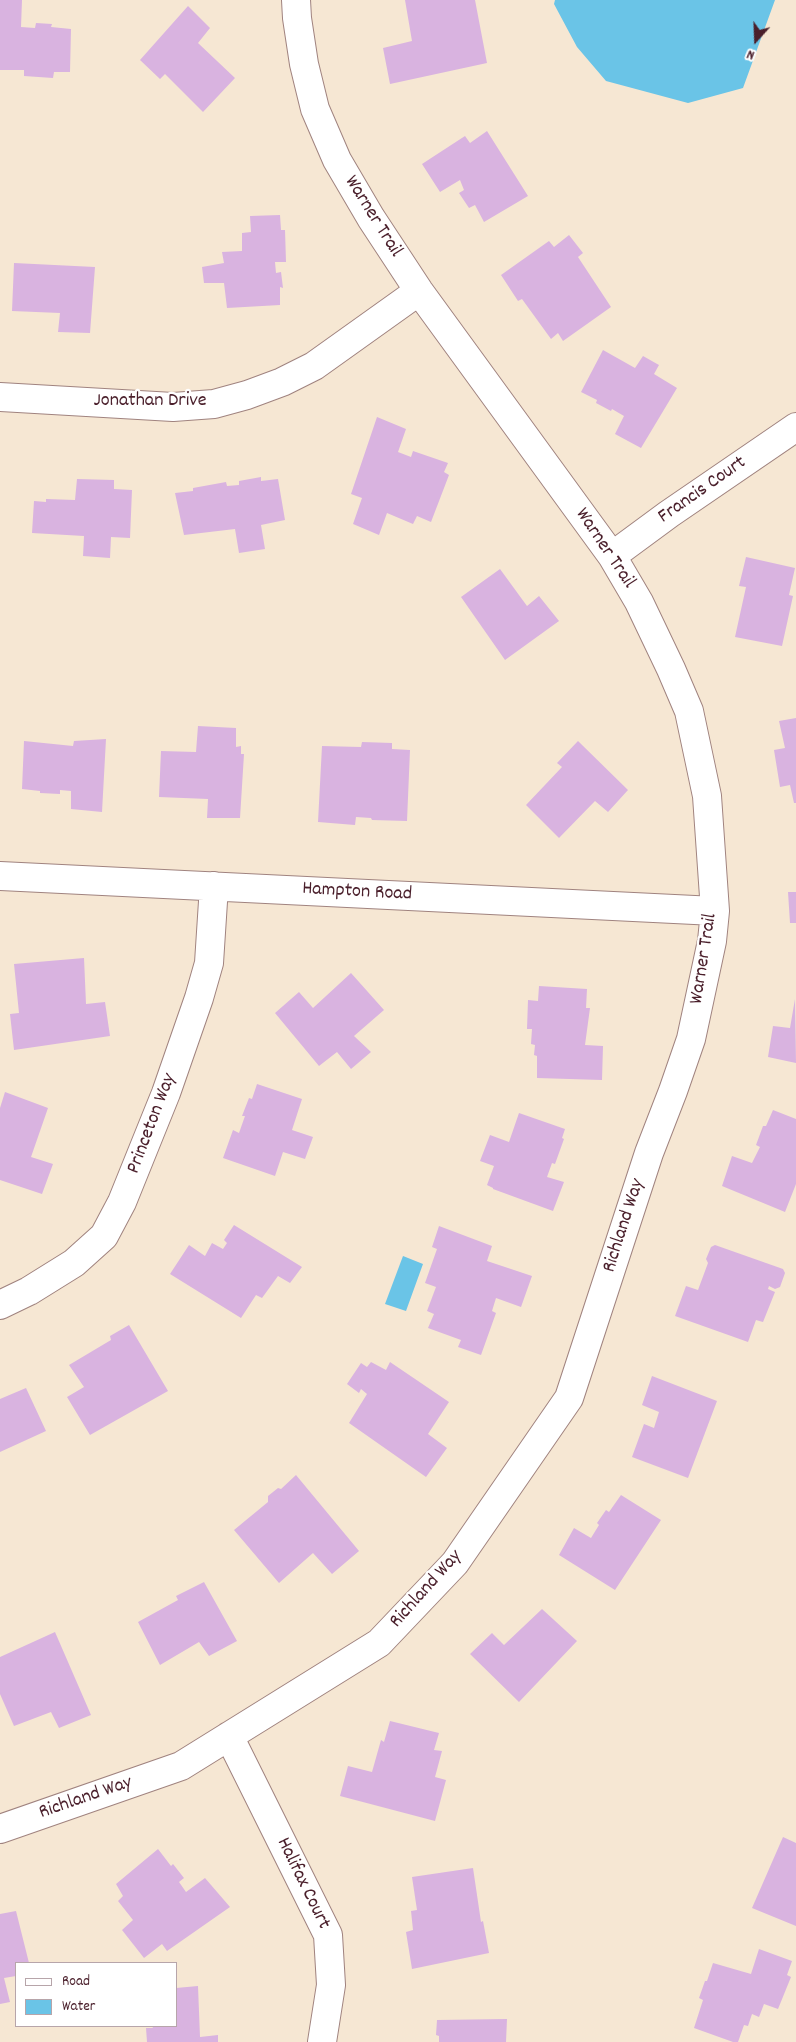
<!DOCTYPE html>
<style>
body{margin:0}
#map{position:relative;width:796px;height:2042px;overflow:hidden;background:#f6e7d3;font-family:Dekko,sans-serif}
canvas{display:block}
.legend{position:absolute;left:15px;top:1962px;width:162px;height:65px;box-sizing:border-box;background:#fff;border:1px solid #b7a5aa;margin:0;padding:6px 9px;list-style:none;font-size:15px;color:#4a1f2b}
.legend li{display:flex;align-items:center;gap:10px;height:25px}
.legend b{width:25px;border:1px solid #b7a5aa}
.north{position:absolute;left:731px;top:15px;width:50px;height:50px;-webkit-text-stroke:4px #fff;paint-order:stroke;rotate:200deg;font-size:14px;font-weight:700;line-height:20px;text-align:center;color:#4a1f2b}
.north::after{content:'';display:block;margin:auto;width:18px;height:22px;background:#4a1f2b;clip-path:polygon(50% 0,100% 100%,50% 72%,0 100%)}
</style>
<div id="map">
<canvas width="796" height="2042"></canvas>
<ul class="legend">
<li><b style="height:6px;background:#fff"></b>Road</li>
<li><b style="height:14px;background:#6ac4e7"></b>Water</li>
</ul>
<div class="north">N</div>
</div>
<script>
const ctx = document.querySelector('canvas').getContext('2d');
ctx.lineJoin = 'round';
function fill(path, color) { ctx.fillStyle = color; ctx.fill(path, 'evenodd'); }
function trace(path, color, width, dash) { ctx.strokeStyle = color; ctx.lineWidth = width; ctx.lineCap = dash ? 'butt' : 'round'; ctx.setLineDash(dash || []); ctx.stroke(path); }
function drawText(font, color, halo, rows, align = 'center') {
  ctx.font = font + ' Dekko,sans-serif'; ctx.lineWidth = 4.5; ctx.setLineDash([]); ctx.textBaseline = 'middle'; ctx.strokeStyle = halo; ctx.fillStyle = color; for (const [text, x, y, turn = 0] of rows) {
    ctx.save(); ctx.translate(x, y); ctx.rotate((+turn || 0) * Math.PI / 180); ctx.textAlign = isNaN(turn) ? turn : align; if (halo) ctx.strokeText(text, 0, 0); ctx.fillText(text, 0, 0); ctx.restore();
  }
}
fill(new Path2D(`
 M555 0H775L743 88 688 103 606 81 577 47 554 4Z
 M403 1256 423 1264 406 1311 385 1304Z`), '#6ac4e7');
fill(new Path2D(`
 M0 0H22L21 27 35 28 36 23 52 24 51 27 71 29 70 72H54L53 78 24 76V70H0Z
 M405 0H475L487 63 390 84 383 48 412 41Z
 M188 6 210 28 198 43 235 78 203 112 165 74 160 79 140 60Z
 M487 131 528 196 484 222 475 205 469 208 459 193 464 190 460 180 440 192 422 164 465 136 470 143Z
 M280 215 281 230H285L286 262H275L276 273 281 272 283 288 280 287V305L227 308 224 283H204L202 267 224 263 222 252 242 251V233L251 232 250 216Z
 M569 235 583 253 578 257 611 307 563 341 558 333 551 339 522 299 518 301 501 275 549 241 554 247Z
 M14 263 95 267 90 333 58 332 60 313 12 311Z
 M603 350 635 368 643 356 659 365 654 374 677 388 641 448 615 434 624 416 612 409 611 411 596 403 597 400 581 392Z
 M377 417 406 429 398 452 411 457 413 451 448 463 444 472 449 475 431 522 417 516 413 524 387 513 379 535 353 524 362 498 351 494Z
 M261 477V481L278 479 285 520 261 525 265 549 239 553 235 529 184 535 175 493 193 491V488L226 482 227 486 239 485V481Z
 M77 479 114 480V489L132 490 130 538 111 537 110 558 83 556 84 536 32 533 34 501 46 502V499L75 500Z
 M746 557 795 568 789 595 793 596 782 646 735 637 746 587 739 586Z
 M500 569 527 606 539 596 559 621 505 660 461 597Z
 M796 718V803H794L790 785 780 787 774 750 785 748 779 721Z
 M198 726 236 728V747L241 746V754H244L240 818H207L208 799 159 797 161 751 196 752Z
 M106 739 102 812 71 809V791L60 790V794L40 793V791L22 789 24 741 73 746 74 741Z
 M578 741 628 790 608 812 595 801 559 838 526 805 562 767 557 763Z
 M362 742 392 743V749L410 750 407 821 372 820 371 818 356 817 355 825 318 822 322 746 361 747Z
 M788 892H796V923H790Z
 M84 958 86 1004 105 1002 110 1036 14 1050 10 1014 19 1013 14 964Z
 M351 973 384 1010 354 1036 371 1052 351 1069 337 1052 319 1066 275 1013 299 992 313 1008Z
 M539 986 587 989 586 1008H590L585 1045 603 1046 602 1080 537 1078V1056L534 1055 535 1045 531 1044 532 1029H527L528 1000 538 1001Z
 M795 999 796 1063 768 1057 773 1026 790 1028Z
 M257 1084 302 1099 292 1130 313 1137 305 1159 283 1152 275 1176 223 1158 233 1130 239 1133 245 1116H242L249 1098 252 1099Z
 M5 1092 48 1108 31 1157 53 1164 42 1194 0 1180V1108Z
 M773 1110 796 1119V1184L785 1212 722 1186 732 1156 752 1163 760 1147 756 1145 763 1126H766Z
 M519 1113 565 1129 562 1138 564 1139 555 1164 552 1163 547 1177 564 1182 553 1211 493 1189V1188L487 1185 494 1166 480 1161 490 1135 509 1142Z
 M234 1225 302 1267 290 1283 278 1276 262 1298 256 1295 241 1318 170 1274 189 1245 205 1256 212 1243 223 1249 227 1243 224 1240Z
 M439 1226 492 1246 487 1261 532 1276 521 1307 496 1298 492 1311 496 1313 481 1355 458 1347 461 1340 428 1328 434 1314 427 1311 436 1287 425 1283 437 1249 432 1247Z
 M715 1245 783 1269 785 1273 780 1287 775 1289 769 1286 768 1289 775 1292 763 1322 756 1320 748 1342 675 1316 686 1286 698 1290 708 1263 706 1259 711 1247Z
 M129 1325 168 1391 90 1435 67 1397 84 1387 69 1365 111 1340 110 1336Z
 M371 1362 386 1370 390 1362 449 1402 428 1434 447 1448 426 1477 349 1423 367 1394 361 1389 359 1393 347 1384 361 1363 367 1367Z
 M652 1376 717 1401 688 1478 632 1457 644 1424 654 1428 659 1412 642 1405Z
 M26 1388 46 1431 0 1452V1399Z
 M296 1475 359 1551 332 1574 313 1553 279 1583 234 1530 268 1502V1496L278 1488 281 1489Z
 M621 1495 661 1520 615 1590 559 1555 574 1528 591 1538 599 1525 597 1523 606 1510 609 1512Z
 M204 1582 237 1641 209 1656 199 1642 160 1665 138 1622 178 1600 176 1596Z
 M542 1609 577 1641 519 1702 470 1654 492 1633 504 1645Z
 M55 1632 91 1715 59 1728 51 1712 14 1726 0 1694V1657Z
 M390 1721 439 1733 434 1750 442 1751 435 1777 446 1780 435 1821 340 1796 348 1766 372 1772 381 1740 384 1742Z
 M783 1837 796 1843V1926L752 1908Z
 M158 1849 171 1866 173 1864 184 1878 179 1882 186 1892 205 1878 230 1907 167 1951 162 1944 144 1958 122 1930 133 1920 118 1901 123 1896 116 1884Z
 M473 1868 481 1922 483 1921 489 1953 412 1969 406 1932 413 1930 411 1911 417 1910 412 1877Z
 M16 1911 29 1963H16V1976L4 1978 10 2002 0 2004V1914Z
 M759 1949 792 1961 787 1975 791 1977 778 2009 764 2004 759 2017 752 2014 748 2026 744 2025 738 2042H733L694 2028 703 2000 699 1998 705 1981H707L713 1963 751 1974Z
 M198 1986 200 2037 218 2035V2042H147L146 2028H153L152 2026H176V1988Z
 M507 2019 506 2042H439V2036L436 2035 437 2020Z`), '#d9b3e0');
const minor = new Path2D(`
 M0 397 173 407 214 404 247 395 282 382 314 366 419 291
 M612 556 669 514 796 427
 M0 876 715 911
 M0 1305 29 1291 74 1263 104 1236 122 1202 166 1093 199 998 209 963 214 886
 M229 1736 328 1935 331 1985 322 2042
 M0 1829 181 1766 379 1643 455 1563 569 1398 649 1153 673 1091 691 1039 712 941 715 911 707 796 689 711 671 669 639 602 612 556 419 291 371 218 337 160 315 109 304 64 297 18 296 0`);
trace(minor, '#a0837f', 30);
trace(minor, '#fff', 28);
drawText('20px', '#4a1f2b', '#fff', [
 ["Warner Trail",372,217,58],
 ["Jonathan Drive",150,402],
 ["Francis Court",703,491,-35],
 ["Warner Trail",604,549,56],
 ["Hampton Road",357,893,3],
 ["Warner Trail",705,959,-81],
 ["Princeton Way",153,1124,-69],
 ["Richland Way",625,1226,-72],
 ["Richland Way",427,1590,-48],
 ["Richland Way",86,1799,-19],
 ["Halifax Court",302,1884,64]
]);
</script>
